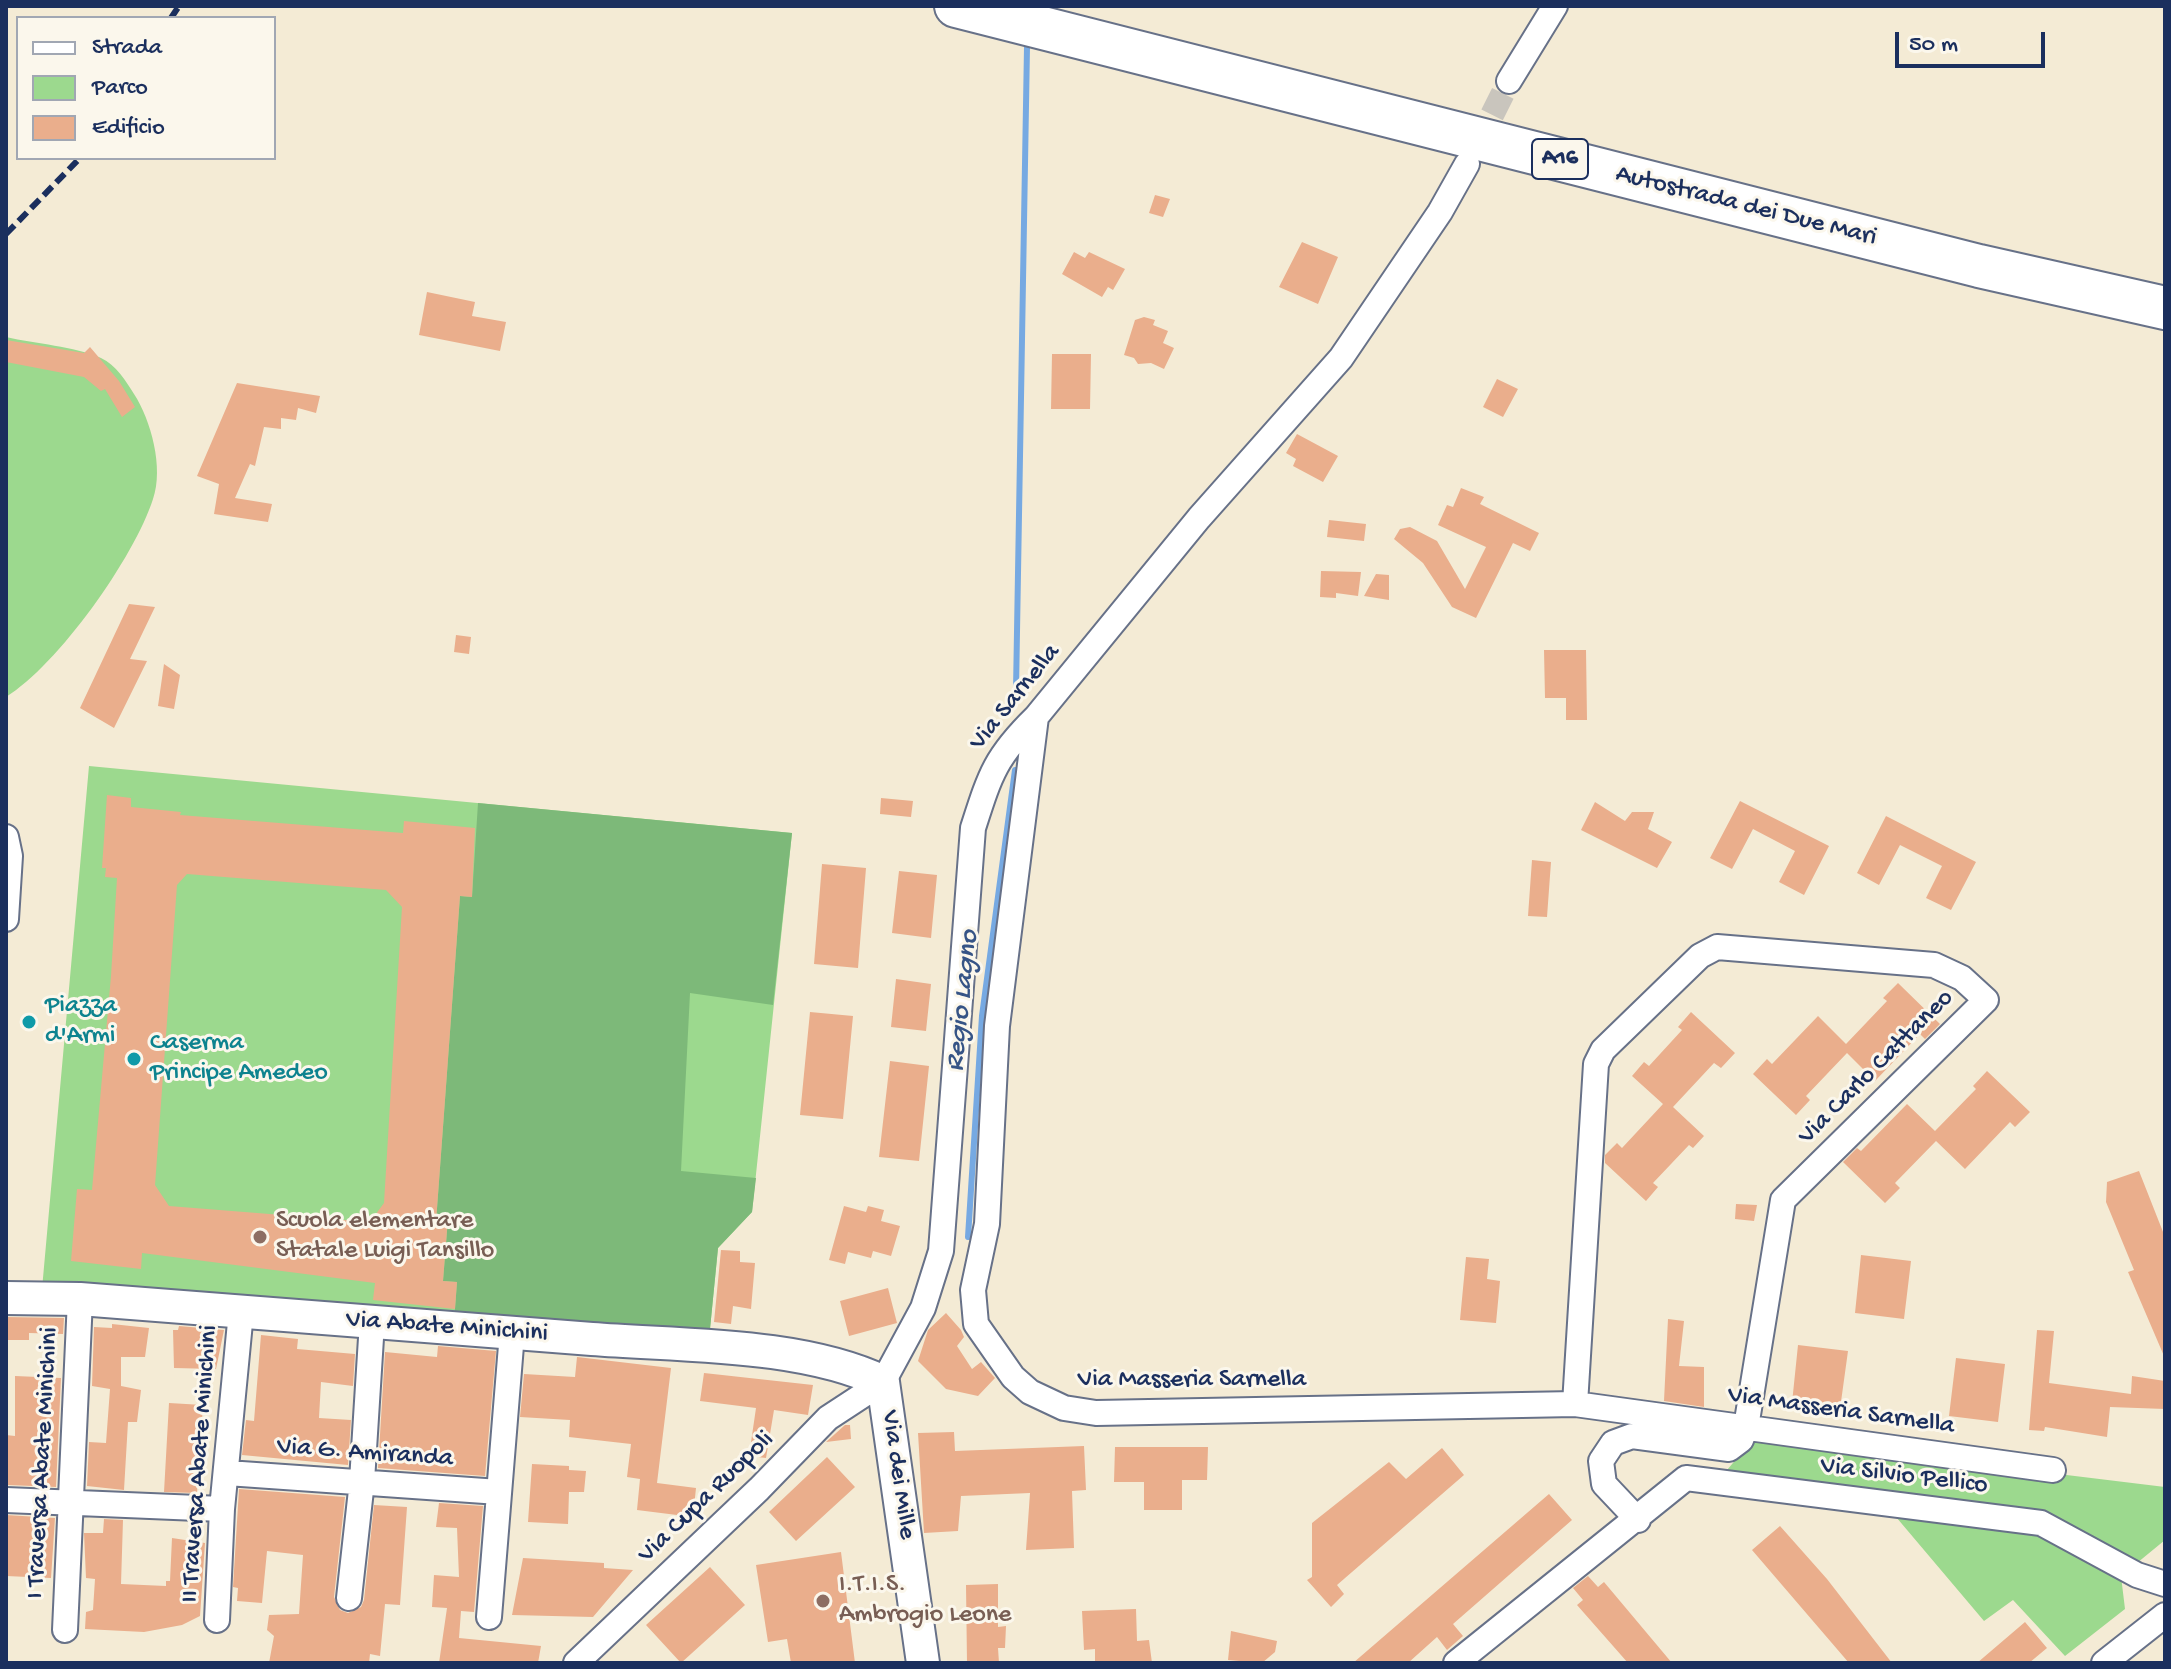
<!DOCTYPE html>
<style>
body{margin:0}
#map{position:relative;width:2171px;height:1669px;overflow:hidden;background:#f4ebd5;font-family:"Gochi Hand",sans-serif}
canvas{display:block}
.frame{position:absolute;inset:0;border:8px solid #1b2f5e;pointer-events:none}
.legend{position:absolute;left:16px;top:16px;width:260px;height:144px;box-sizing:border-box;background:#fbf7ec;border:2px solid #a1a7b3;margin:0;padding:10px 14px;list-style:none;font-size:24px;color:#1b2f5e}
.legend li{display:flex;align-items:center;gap:16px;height:40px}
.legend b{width:40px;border:2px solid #a1a7b3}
.scale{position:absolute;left:1895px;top:32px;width:150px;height:36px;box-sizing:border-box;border:4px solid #1b2f5e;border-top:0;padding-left:10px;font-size:24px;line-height:28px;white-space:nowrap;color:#1b2f5e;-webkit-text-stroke:6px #fbf7ec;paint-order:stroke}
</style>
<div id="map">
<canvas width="2171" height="1669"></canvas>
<div class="frame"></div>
<ul class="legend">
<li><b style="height:10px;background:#fff"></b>Strada</li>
<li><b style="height:22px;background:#9cd98e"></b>Parco</li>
<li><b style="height:22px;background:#eaae8c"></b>Edificio</li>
</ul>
<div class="scale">50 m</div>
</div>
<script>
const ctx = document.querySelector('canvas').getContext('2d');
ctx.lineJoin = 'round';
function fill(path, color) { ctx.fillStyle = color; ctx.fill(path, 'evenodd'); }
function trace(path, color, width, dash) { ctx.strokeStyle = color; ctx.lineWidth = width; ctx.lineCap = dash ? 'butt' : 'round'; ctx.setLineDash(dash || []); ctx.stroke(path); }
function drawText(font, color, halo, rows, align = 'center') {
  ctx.font = font + ' "Gochi Hand",sans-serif'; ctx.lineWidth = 6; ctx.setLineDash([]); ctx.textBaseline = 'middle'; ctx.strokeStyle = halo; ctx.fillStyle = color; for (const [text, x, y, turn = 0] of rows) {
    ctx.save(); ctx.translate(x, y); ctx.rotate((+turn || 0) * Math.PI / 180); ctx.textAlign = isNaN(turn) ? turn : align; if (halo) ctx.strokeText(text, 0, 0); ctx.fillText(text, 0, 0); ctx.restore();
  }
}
fill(new Path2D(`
 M6 337C36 344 74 346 101 358 116 365 126 381 134 394 151 420 164 468 153 499 134 558 58 665 6 697Z
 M89 766 792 833 752 1212 718 1248 709 1339 42 1289Z
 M1755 1437 2165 1487V1540L2137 1563 2049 1516 1727 1470Z
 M1891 1511 2043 1535 2121 1576 2125 1609 2065 1656 2013 1600 1984 1621Z`), '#9cd98e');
fill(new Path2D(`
 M478 803 792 833 773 1005 690 993 681 1171 756 1178 752 1212 718 1248 709 1339 454 1322 457 1282 443 1281 448 1219 436 1222 460 896 472 897Z`), '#7db979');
trace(new Path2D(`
 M1016 690 1027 47
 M968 1237 982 1016 1015 770`), '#76a9e2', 6);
fill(new Path2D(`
 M1155 195 1170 199 1163 217 1149 213Z
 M1302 242 1338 257 1318 304 1279 287Z
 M1074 252 1085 258 1089 252 1125 269 1113 290 1108 287 1102 297 1062 274Z
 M427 292 475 302 472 316 506 322 500 351 419 335Z
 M1144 317 1155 320 1153 325 1168 331 1163 343 1174 348 1164 369 1151 363 1138 364 1134 358 1124 355 1135 320Z
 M6 340 84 353 90 347 119 381 135 407 122 417 105 389 101 391 84 377 6 362Z
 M1052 354H1091L1090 409H1051Z
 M1497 379 1518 389 1503 417 1483 407Z
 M237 383 320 396 316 413 298 408 296 420 281 418V429L264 427 255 466 250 464 235 498 272 504 268 522 214 514 219 484 197 476Z
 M1297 434 1338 456 1323 482 1293 466 1296 459 1286 453Z
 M1461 488 1484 497 1480 504 1539 533 1530 551 1513 543 1476 618 1452 607 1423 563 1394 539 1400 529 1410 527 1437 541 1465 589 1486 547 1438 525 1447 505 1453 507Z
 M1329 520 1366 524 1364 541 1327 537Z
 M1321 571 1361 572 1358 596 1336 593V598L1320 597Z
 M1376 574 1389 575V600L1364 596Z
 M129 604 155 607 130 659 147 661 114 728 80 708Z
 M456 635 471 637 469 654 454 652Z
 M1544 650H1586L1587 720H1566V698H1545Z
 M164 664 180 675 174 709 158 706Z
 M107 795 131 798V807L181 812 180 815 403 833 404 821 475 828 472 897 460 896 436 1222 448 1218 443 1281 457 1282 455 1309 373 1300 375 1283 142 1253 141 1269 71 1261 77 1189 92 1190 111 976 117 878 105 877 106 868H102ZM187 874 386 890 402 907 384 1203 370 1222 169 1206 155 1185 177 885Z
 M881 798 913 801 911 817 880 814Z
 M1740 801 1829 846 1804 895 1779 882 1795 851 1753 829 1732 869 1710 858Z
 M1595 802 1625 821 1632 812H1654L1648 829 1672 842 1657 868 1581 830Z
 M1886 816 1976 862 1951 910 1926 898 1942 866 1900 845 1879 885 1857 873Z
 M1532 860 1551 862 1547 917 1528 916Z
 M822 864 866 868 858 968 814 964Z
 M899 871 937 875 931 938 892 933Z
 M896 979 931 984 926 1031 891 1027Z
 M1898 983 1940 1024 1925 1039 1920 1034 1875 1081 1847 1053 1806 1096 1810 1100 1796 1115 1753 1074 1767 1059 1772 1064 1818 1016 1846 1044 1887 1001 1883 998Z
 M810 1012 853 1016 843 1119 800 1115Z
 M1691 1012 1735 1053 1721 1068 1714 1063 1673 1107 1704 1136 1693 1148 1689 1145 1653 1183 1658 1187 1646 1201 1605 1163V1155L1617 1143 1622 1148 1663 1104 1632 1076 1644 1062 1649 1066 1682 1030 1678 1027Z
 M890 1061 929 1066 919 1161 879 1157Z
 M1987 1071 2030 1112 2015 1127 2010 1122 1965 1169 1936 1141 1895 1183 1900 1188 1885 1203 1843 1162 1857 1148 1861 1151 1907 1104 1935 1131 1976 1089 1973 1086Z
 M2139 1171 2165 1237 2164 1356 2128 1272 2134 1270 2106 1202 2107 1182Z
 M1736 1204 1757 1205 1754 1221 1735 1219Z
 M844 1206 866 1212 868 1206 884 1210 881 1221 900 1226 891 1256 873 1251 871 1258 848 1252 845 1264 829 1260Z
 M721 1250 740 1251V1262L755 1263 751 1309 733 1306 731 1324 714 1322Z
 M1861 1255 1911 1261 1904 1319 1855 1313Z
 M1466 1257 1489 1259 1487 1279 1500 1281 1496 1323 1460 1320Z
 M888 1288 897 1323 849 1336 840 1301Z
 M946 1313 961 1330 964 1337 957 1346 972 1369 981 1362 995 1378 978 1396 946 1389 918 1361 928 1330Z
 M6 1317 64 1318 63 1334 29 1333V1340H7Z
 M1668 1319 1684 1321 1679 1366 1704 1367V1407L1664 1401Z
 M112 1324 149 1328 145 1357H121V1386L141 1390 137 1422H128L124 1490 87 1486 89 1442 106 1443 110 1389 92 1386 94 1327 112 1328Z
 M179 1326 224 1330 216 1369 174 1368 173 1330H178Z
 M2037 1330 2054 1331 2049 1383 2131 1394 2132 1376 2165 1381V1409L2110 1407 2107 1437 2045 1427 2044 1431 2029 1430Z
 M261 1335 298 1339 297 1349 355 1354 353 1386 321 1382 319 1418 351 1420 348 1465 242 1455 246 1420 254 1421Z
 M1798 1345 1848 1351 1840 1409 1792 1403Z
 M438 1346 496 1351 485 1476 378 1468 385 1352 437 1357Z
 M577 1357 671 1368 657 1483 696 1488 693 1517 637 1510 640 1479 627 1477 631 1444 569 1437 570 1420 520 1417 524 1374 575 1377Z
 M1956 1358 2005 1364 1998 1422 1949 1416Z
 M704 1373 813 1385 808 1415 774 1410 766 1458 749 1456 756 1408 700 1401Z
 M15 1376 61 1378 56 1487 8 1485 6 1435 15 1436Z
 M169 1403 203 1405 197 1493 164 1492Z
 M845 1425H850L851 1439 826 1442Z
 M954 1432 955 1451 1084 1446 1086 1490 1072 1491 1074 1548 1026 1550 1030 1493 961 1496 958 1531 924 1533 918 1433Z
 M1115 1447H1208L1207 1480H1182V1510H1144V1482H1114Z
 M1442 1448 1464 1475 1337 1585 1344 1594 1331 1607 1307 1580 1312 1577V1523L1389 1462 1406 1479Z
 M827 1457 855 1487 796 1541 769 1512Z
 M532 1464 569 1466V1470L586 1471 584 1492H569L568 1524 528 1522Z
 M239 1489 345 1497 334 1597 340 1610 348 1613 361 1607 364 1600 374 1505 407 1507 400 1605 385 1604 380 1656 370 1654 369 1663H269L274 1636 267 1630 269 1615 299 1614 303 1555 267 1551 262 1603 237 1601 238 1588 233 1587Z
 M1549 1494 1572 1520 1453 1624 1463 1636 1447 1650 1437 1637 1408 1663H1353Z
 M439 1503 483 1506 474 1612 461 1611 459 1638 541 1646 538 1663H439L447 1608 432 1607 434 1575 459 1577 457 1528 436 1527Z
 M6 1515 55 1518 51 1578 6 1576Z
 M104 1519 123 1520 121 1584 166 1586V1581H170L172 1538 205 1543 200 1616 182 1625 144 1632 85 1629 86 1612 93 1610 95 1579 86 1578 84 1533H103Z
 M1780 1526 1827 1579 1892 1663H1849L1752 1550Z
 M841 1552 855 1663H791L787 1639 768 1642 756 1565Z
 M523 1558 604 1563V1568L633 1570 593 1617 512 1615Z
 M710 1567 745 1605 681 1663 646 1625Z
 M1588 1576 1598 1587 1604 1582 1672 1663H1628L1577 1605 1583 1600 1573 1588Z
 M998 1584V1627L1006 1626 1005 1648H998L999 1663H967L966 1585Z
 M1136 1609 1137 1641 1149 1640 1152 1663H1095V1649L1084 1650 1082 1611Z
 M2025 1622 2047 1648 2029 1663H1977Z
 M1231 1631 1277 1641 1275 1652 1262 1663 1228 1660Z`), '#eaae8c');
trace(new Path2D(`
 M1476 147 1509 81`), '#c9c5bd', 24, [24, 12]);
const street = new Path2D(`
 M1509 81 1555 6
 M1036 717 997 1026 987 1224 973 1290 976 1324 1013 1377 1030 1392 1064 1408 1096 1413 1575 1404 2053 1470
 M6 837 10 856 6 919
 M1575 1404 1596 1064 1603 1050 1700 956 1717 947 1934 965 1962 978 1986 1000 1783 1200 1746 1427 1741 1440 1729 1449 1632 1436 1613 1443 1601 1461 1604 1484 1638 1520
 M227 1473 499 1492
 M6 1500 222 1509
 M349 1598 362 1481 372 1322
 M489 1617 512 1333
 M217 1620 222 1509 241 1312
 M65 1630 80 1299
 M576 1663 759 1489 828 1418 883 1382 923 1308 941 1251 973 828C990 775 995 757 1036 717L1199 518 1341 358 1440 212 1467 164
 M1456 1663 1686 1478 2041 1523 2137 1575 2165 1584
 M2104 1663 2165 1615`);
const secondary = new Path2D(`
 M6 1298 80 1299C251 1313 422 1326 592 1339 683 1346 802 1343 883 1382L923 1663`);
const highway = new Path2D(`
 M956 6 1979 266 2165 308`);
trace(street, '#677188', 28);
trace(secondary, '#677188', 36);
trace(highway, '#677188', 46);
trace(street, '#fff', 24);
trace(secondary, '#fff', 32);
trace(highway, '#fff', 42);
trace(new Path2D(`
 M171 18 179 6
 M6 234 80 158`), '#1b2f5e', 6, [12, 6]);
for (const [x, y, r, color] of [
 [29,1022,8,"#0f9aa8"],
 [134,1059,8,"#0f9aa8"],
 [260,1237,8,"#8d6e63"],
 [823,1601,8,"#8d6e63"]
]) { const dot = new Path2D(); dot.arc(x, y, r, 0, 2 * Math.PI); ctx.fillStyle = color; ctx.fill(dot); trace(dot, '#fbf7ec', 3); }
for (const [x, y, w] of [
 [1560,159,56]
]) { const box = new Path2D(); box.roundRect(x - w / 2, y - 20, w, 40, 6); ctx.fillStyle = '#fbf7ec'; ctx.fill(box); trace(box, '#1b2f5e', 2); }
drawText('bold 24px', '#1b2f5e', null, [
 ["A16",1560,159]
]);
drawText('26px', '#1b2f5e', '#fbf7ec', [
 ["Autostrada dei Due Mari",1746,207,14],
 ["Via Sarnella",1016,698,-51],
 ["Via Carlo Cattaneo",1877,1068,-45],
 ["Via Abate Minichini",447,1328,4],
 ["Via Masseria Sarnella",1192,1381],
 ["Via Masseria Sarnella",1841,1412,8],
 ["Via G. Amiranda",365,1454,4],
 ["I Traversa Abate Minichini",44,1463,-87],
 ["II Traversa Abate Minichini",201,1464,-86],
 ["Via dei Mille",897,1475,82],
 ["Via Silvio Pellico",1904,1477,7],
 ["Via Cupa Ruopoli",707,1498,-44]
]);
drawText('26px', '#0d838f', '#fbf7ec', [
 ["Piazza",45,1007],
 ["d'Armi",45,1037],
 ["Caserma",150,1044],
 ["Principe Amedeo",150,1074]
], 'left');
drawText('26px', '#785e54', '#fbf7ec', [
 ["Scuola elementare",276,1222],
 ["Statale Luigi Tansillo",276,1252],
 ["I.T.I.S.",839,1586],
 ["Ambrogio Leone",839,1616]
], 'left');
drawText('italic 28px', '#365486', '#fbf7ec', [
 ["Regio Lagno",964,1001,-84]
]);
</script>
